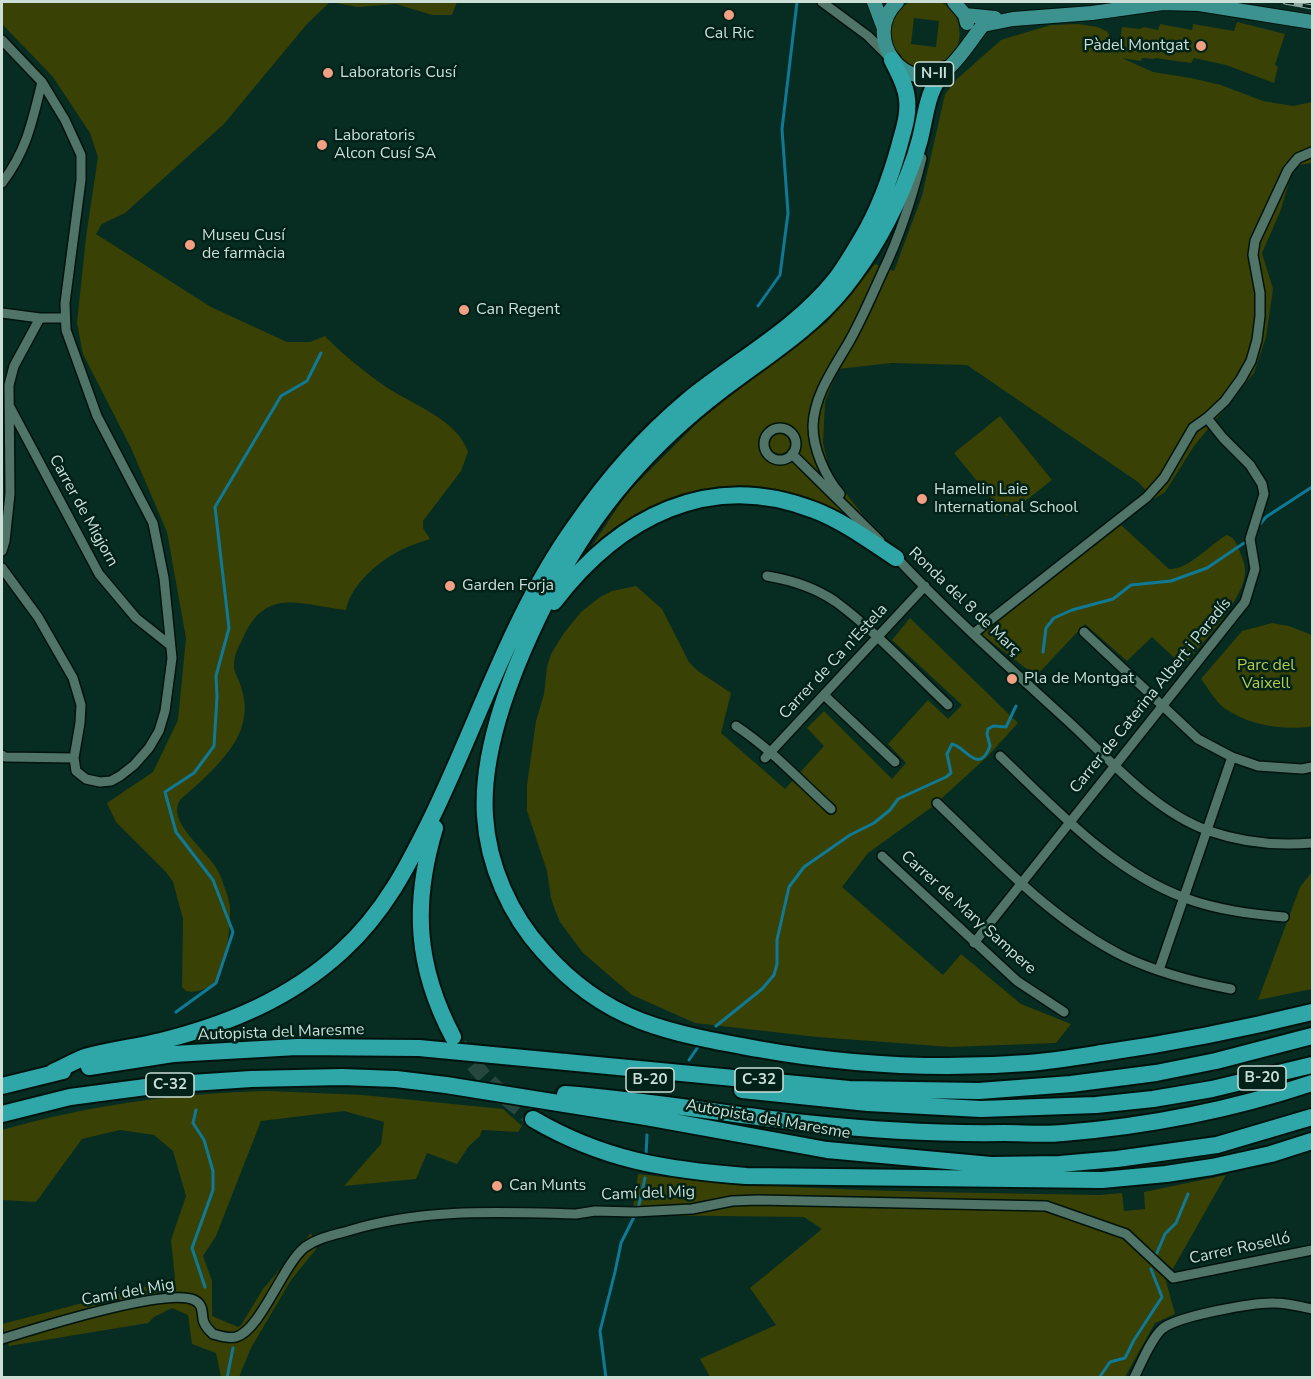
<!DOCTYPE html>
<meta charset="utf-8">
<style>
body{margin:0}
#map{position:relative;width:1314px;height:1379px;overflow:hidden;background:#072c22;font-family:"Nunito Sans",sans-serif}
canvas{display:block}
.frame{position:absolute;inset:0;border:3px solid #ccdfd7;pointer-events:none}
</style>
<div id="map">
<canvas width="1314" height="1379"></canvas>
<div class="frame"></div>
</div>
<script>
const ctx = document.querySelector('canvas').getContext('2d');
ctx.lineJoin = 'round';
function fill(path, color) { ctx.fillStyle = color; ctx.fill(path, 'evenodd'); }
function trace(path, color, width, dash) { ctx.strokeStyle = color; ctx.lineWidth = width; ctx.lineCap = dash ? 'butt' : 'round'; ctx.setLineDash(dash || []); ctx.stroke(path); }
function drawText(font, color, halo, rows, align = 'center') {
  ctx.font = font + ' "Nunito Sans",sans-serif'; ctx.lineWidth = 5; ctx.setLineDash([]); ctx.textBaseline = 'middle'; ctx.strokeStyle = halo; ctx.fillStyle = color; for (const [text, x, y, turn = 0] of rows) {
    ctx.save(); ctx.translate(x, y); ctx.rotate((+turn || 0) * Math.PI / 180); ctx.textAlign = isNaN(turn) ? turn : align; if (halo) ctx.strokeText(text, 0, 0); ctx.fillText(text, 0, 0); ctx.restore();
  }
}
fill(new Path2D(`
 M2 2H457L452 15H432L396 4 358 7 330 2 307 24 224 124 125 213 102 224 96 234 211 307 287 342H310L325 336C343 355 365 372 386 387 413 405 457 419 468 452L461 471 423 521V528L430 539C421 542 411 545 403 549 380 560 351 584 346 610 303 606 266 585 243 638 239 646 234 655 234 664 233 670 237 676 239 681 245 697 247 709 242 726 235 752 201 782 181 799 163 822 213 854 220 875 224 885 228 896 230 906 231 922 227 959 220 974 215 986 200 994 186 991L182 987 183 919 173 882 166 872 116 822 107 803 153 772 178 720 186 638 167 532 131 448 83 354 77 323 86 237 98 157 90 133 53 77 2 24Z
 M910 2C919 2 930 0 938 2 957 5 964 32 957 48 931 103 852 36 910 2ZM914 18 939 21 936 47 911 44Z
 M1237 22 1285 34 1275 65 1278 67 1274 83 1226 65 1194 58 1191 63 1155 58 1154 59 1142 58 1141 61 1122 58 1153 72 1191 78 1221 85 1263 101 1293 106 1312 102V163L1299 165 1291 176 1280 212 1262 253 1273 289 1266 337 1254 373 1194 446 1165 492 1154 499 1138 482 967 365 892 363 838 369 825 402 823 443 830 473 862 514 848 520 781 494 707 490 642 514 590 549 627 493 708 412 827 322 875 264 894 271 922 196 945 94 957 79 1001 40 1007 38 1051 25 1078 24 1098 27 1108 32 1112 44 1118 54 1122 27 1140 29 1144 27 1158 30 1160 24 1192 30 1193 24 1234 31Z
 M1000 416 1052 480 1006 516 954 453Z
 M1121 525 1169 569C1189 570 1210 544 1227 535 1235 538 1237 544 1240 552 1242 557 1245 564 1245 570 1247 597 1200 646 1183 666L1152 637 1127 661 1085 624 1036 676 981 634Z
 M636 586 662 609 689 662 698 671 731 693 721 733 785 789 824 746 807 728 824 711 892 779 906 763 888 744 928 700 948 719 962 705 892 640 910 618 1018 723 987 757 932 807 868 853 842 887 943 975 961 954 1021 1004 1071 1024 1056 1043 951 1047 817 1037 695 1023 632 995 583 953 560 922 555 910 551 898 547 871 527 811V785L536 721 544 694 547 667 551 654 564 633 581 612 600 597 612 591Z
 M1272 623 1289 626 1312 635V726L1309 727C1280 730 1249 725 1224 708 1215 701 1208 688 1201 679L1242 631Z
 M1312 872V989L1258 1000 1300 887Z
 M268 1091 363 1095 503 1109 522 1126 518 1132 482 1130 480 1136 469 1146 457 1164 427 1153 416 1179 344 1186 381 1144 384 1122 344 1111 261 1121 216 1236 203 1256 212 1281V1316L238 1327 241 1325 263 1289 311 1233 317 1248 291 1280 251 1348 239 1377H221L216 1353 192 1344 188 1315 172 1308 154 1317 148 1323 9 1346 2 1324 175 1279 171 1240 186 1196 173 1151 154 1135 120 1130 82 1139 36 1202 2 1200V1130C89 1105 177 1093 268 1091Z
 M638 1174C792 1192 945 1192 1100 1195L1122 1193 1124 1211 1145 1209 1144 1192 1226 1175 1166 1281 1175 1314 1155 1323 1125 1377H710L700 1359 776 1325 750 1288 822 1229 804 1217 632 1215Z`), '#394105');
trace(new Path2D(`
 M758 306 780 275 788 213 782 129 797 2
 M1260 524 1266 517 1312 487
 M1043 652 1046 628 1054 618 1072 610 1113 599 1131 585 1171 581 1207 568 1244 543
 M176 1012 216 983 233 932 213 880 176 832 165 792 194 773 214 746 217 697 216 676 229 628 215 507 281 396 307 381 321 353
 M716 1026 762 989 774 975 777 964V940L789 887 804 867 850 835 874 823 890 810 898 799 946 777 951 773 947 754 952 744C966 747 979 776 990 746L987 734 988 729 993 726 1006 727 1016 706
 M689 1060 700 1044
 M196 1110 193 1123 204 1140 213 1171V1190L192 1248 205 1287
 M646 1156 647 1135
 M638 1209 645 1178
 M1156 1255 1165 1234 1176 1223 1188 1194
 M227 1378 233 1348
 M606 1378 600 1331 615 1272 621 1243 635 1215
 M1099 1378 1110 1362 1125 1358 1134 1340 1162 1297 1151 1269`), '#107996', 3);
trace(new Path2D(`
 M459 1045C479 1074 504 1098 533 1119`), '#25473d', 16, [16, 8]);
const minor = new Path2D(`
 M822 2 868 36 887 55
 M2 40 42 82 65 120 81 155V180L65 303 66 330 97 416 153 523 164 578 172 658 165 711 159 731 149 748 134 765 120 776 111 781 100 782 86 779 76 771 74 758 80 723 81 705 73 678 38 617 2 568
 M2 183C27 150 32 122 42 82
 M2 313 40 318H64
 M10 407 99 574 136 618 170 645
 M764 444a16 16 0 1 1 32 0a16 16 0 1 1-32 0Z
 M792 454 880 541
 M840 494C825 476 813 449 813 426 814 395 834 368 849 342 862 319 872 295 883 271 901 234 912 198 922 158
 M2 551 5 541 10 494 9 385 14 366 40 318
 M894 555C949 614 1010 668 1069 722 1110 760 1155 812 1209 831 1241 842 1278 846 1312 843
 M767 576C791 580 816 588 836 602 874 630 913 672 948 705
 M1084 632 1198 739 1232 757 1258 766 1302 769 1312 767
 M974 633 1147 497 1164 478 1193 428 1207 418 1225 401 1241 379 1251 361 1257 340 1260 316V293L1253 255 1255 241 1288 170 1298 158 1312 152
 M824 695 895 762
 M736 726C771 749 800 781 831 809
 M2 755 5 757 74 758
 M1000 756C1056 809 1112 871 1185 898 1217 910 1251 914 1284 917
 M765 758 925 586
 M937 803C995 858 1052 921 1125 957 1159 973 1194 982 1231 989
 M882 856 1017 981 1064 1012
 M974 943 1245 602 1255 569 1250 539 1264 494 1262 484 1250 465 1223 438 1207 418
 M1159 970 1232 757
 M2 1339C34 1329 166 1287 194 1300 203 1304 202 1312 203 1319 204 1326 209 1330 213 1334 220 1336 229 1339 236 1337 261 1330 283 1264 305 1247 318 1238 333 1235 348 1231 422 1208 499 1212 576 1214L595 1211 635 1212 692 1209 732 1201 758 1200 1046 1206 1126 1234 1173 1278 1312 1250
 M1134 1378C1141 1364 1151 1339 1162 1329 1177 1316 1255 1302 1275 1303 1288 1303 1301 1307 1312 1309`);
const primary = new Path2D(`
 M874 2 883 26
 M897 2C861 37 905 98 948 68 959 60 973 37 983 25L1013 19 1092 13 1163 3 1199 4 1312 22
 M954 2 965 15 967 23
 M965 15 995 18`);
const motorway = new Path2D(`
 M945 70C927 89 926 115 920 139 917 151 913 163 908 175 893 215 871 254 844 288 811 329 765 357 723 389 653 442 595 508 554 586 520 651 480 741 485 816 488 865 510 915 543 951 570 982 602 1006 641 1021 678 1035 719 1042 758 1049 847 1065 938 1070 1028 1063 1053 1061 1077 1057 1102 1053 1173 1043 1243 1029 1312 1012
 M554 602C618 518 709 469 814 510 843 521 870 541 896 558
 M435 828C412 904 416 967 453 1037
 M89 1067 173 1054 297 1047 419 1048 849 1089 979 1091 1071 1084 1156 1073 1216 1061 1312 1036
 M53 1072C64 1067 75 1061 85 1057 110 1050 136 1047 161 1041 229 1024 291 998 342 951 384 913 408 866 432 817 479 720 512 614 575 526 607 479 644 437 688 400 736 361 796 329 835 280 845 267 853 253 862 238 879 210 890 179 899 147 903 131 909 116 907 99 906 85 898 72 892 60
 M2 1086 63 1071
 M742 1090 868 1103 981 1109 1096 1105 1153 1099 1212 1089 1312 1065
 M565 1094C645 1100 725 1114 805 1123 871 1130 938 1134 1004 1133 1024 1133 1044 1135 1063 1133 1149 1126 1231 1110 1312 1083
 M2 1114 70 1097 161 1085 251 1079 342 1077 396 1079 446 1085 646 1117 827 1150 991 1165 1060 1164 1117 1159 1217 1145 1312 1117
 M533 1119C603 1160 666 1170 746 1176L1102 1180 1166 1174 1212 1167 1271 1154 1312 1141`);
trace(minor, '#00130c', 12);
trace(primary, '#00130c', 16);
trace(motorway, '#00130c', 20);
trace(minor, '#507467', 9);
trace(primary, '#3c928e', 14);
trace(motorway, '#2fa6a8', 16);
const rail = new Path2D(`
 M1285 2 1312 7`);
trace(rail, '#92aba2', 5);
trace(rail, '#002218', 3, [9]);
for (const [x, y, r, color] of [
 [729,15,6,"#f39f84"],
 [1201,46,6,"#f39f84"],
 [328,73,6,"#f39f84"],
 [322,145,6,"#f39f84"],
 [190,245,6,"#f39f84"],
 [464,310,6,"#f39f84"],
 [922,499,6,"#f39f84"],
 [450,586,6,"#f39f84"],
 [1012,679,6,"#f39f84"],
 [497,1186,6,"#f39f84"]
]) { const dot = new Path2D(); dot.arc(x, y, r, 0, 2 * Math.PI); ctx.fillStyle = color; ctx.fill(dot); trace(dot, '#002218', 2); }
for (const [x, y, w] of [
 [934,74,39],
 [1262,1078,48],
 [650,1080,48],
 [759,1080,48],
 [170,1085,48]
]) { const box = new Path2D(); box.roundRect(x - w / 2, y - 12, w, 24, 4.5); ctx.fillStyle = '#002218'; ctx.fill(box); trace(box, '#ccdfd7', 1.5); }
drawText('bold 15px', '#ccdfd7', null, [
 ["N-II",934,74],
 ["B-20",1262,1078],
 ["B-20",650,1080],
 ["C-32",759,1080],
 ["C-32",170,1085]
]);
drawText('16px', '#ccdfd7', '#002218', [
 ["Cal Ric",729,34,"center"],
 ["Pàdel Montgat",1189,46,"right"],
 ["Laboratoris Cusí",340,73],
 ["Laboratoris",334,136],
 ["Alcon Cusí SA",334,154],
 ["Museu Cusí",202,236],
 ["de farmàcia",202,254],
 ["Can Regent",476,310],
 ["Hamelin Laie",934,490],
 ["International School",934,508],
 ["Garden Forja",462,586],
 ["Pla de Montgat",1024,679],
 ["Can Munts",509,1186]
], 'left');
drawText('16px', '#ccdfd7', '#002218', [
 ["Carrer de Migjorn",83,511,61],
 ["Ronda del 8 de Març",964,602,44],
 ["Carrer de Ca n'Estela",834,662,-47],
 ["Carrer de Caterina Albert i Paradís",1151,696,-51],
 ["Carrer de Mary Sampere",968,913,42],
 ["Autopista del Maresme",281,1033,-2],
 ["Autopista del Maresme",768,1120,10],
 ["Camí del Mig",648,1194,-2],
 ["Carrer Roselló",1240,1249,-12],
 ["Camí del Mig",128,1293,-10]
]);
drawText('16px', '#b7ca4e', '#002218', [
 ["Parc del",1266,666],
 ["Vaixell",1266,684]
]);
</script>
